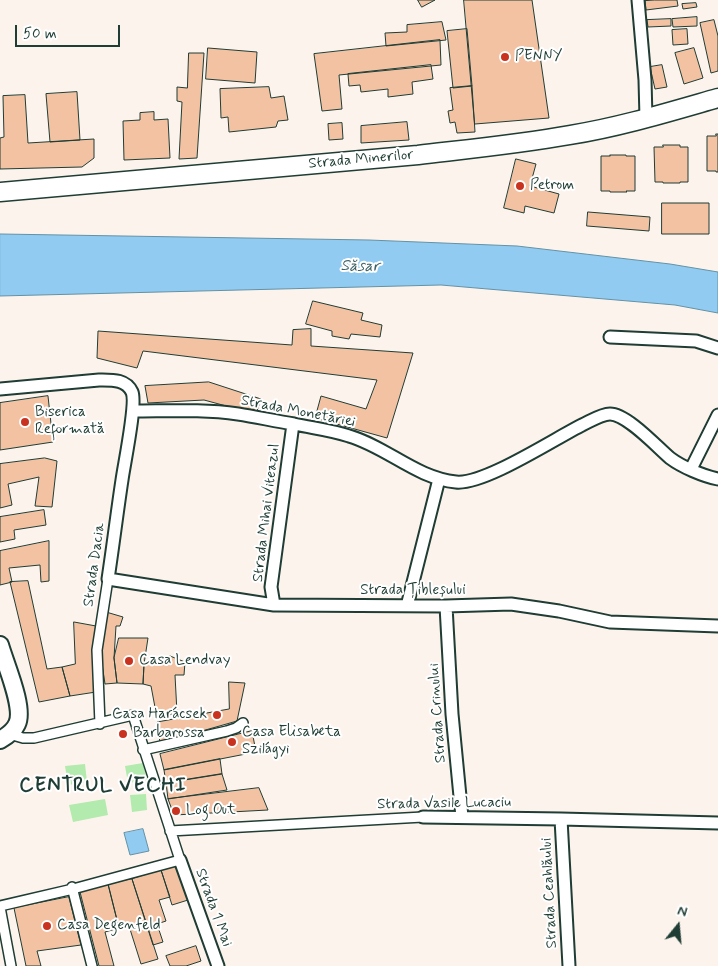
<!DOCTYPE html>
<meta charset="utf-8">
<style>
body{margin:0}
#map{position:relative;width:718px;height:966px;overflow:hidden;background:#fdf3ed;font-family:Mynerve,sans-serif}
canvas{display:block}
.north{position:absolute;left:653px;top:901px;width:50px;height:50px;-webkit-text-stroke:4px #fff;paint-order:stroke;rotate:17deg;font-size:14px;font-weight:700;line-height:20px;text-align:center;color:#1f3d34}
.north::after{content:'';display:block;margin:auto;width:18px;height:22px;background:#1f3d34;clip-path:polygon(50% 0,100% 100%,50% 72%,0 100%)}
.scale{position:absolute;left:15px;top:25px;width:105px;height:22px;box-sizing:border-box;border:2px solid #1f3d34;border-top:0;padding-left:6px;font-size:15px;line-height:18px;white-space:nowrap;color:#1f3d34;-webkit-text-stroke:4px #fff;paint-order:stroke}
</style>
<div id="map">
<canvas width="718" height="966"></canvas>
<div class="north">N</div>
<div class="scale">50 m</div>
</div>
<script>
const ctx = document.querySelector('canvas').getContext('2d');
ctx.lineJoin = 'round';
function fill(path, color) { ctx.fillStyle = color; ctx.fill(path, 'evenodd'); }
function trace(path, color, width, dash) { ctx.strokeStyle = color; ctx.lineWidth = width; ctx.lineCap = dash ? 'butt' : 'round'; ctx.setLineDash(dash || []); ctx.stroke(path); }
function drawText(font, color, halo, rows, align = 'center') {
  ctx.font = font + ' Mynerve,sans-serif'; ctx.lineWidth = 4; ctx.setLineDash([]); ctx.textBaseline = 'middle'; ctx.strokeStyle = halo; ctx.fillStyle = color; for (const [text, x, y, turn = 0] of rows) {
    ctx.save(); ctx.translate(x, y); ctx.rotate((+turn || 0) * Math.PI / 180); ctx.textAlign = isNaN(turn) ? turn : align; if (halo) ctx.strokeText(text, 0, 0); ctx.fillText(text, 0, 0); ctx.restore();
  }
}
fill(new Path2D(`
 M143 763 147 780 128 783 125 766Z
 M85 764 87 782 68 785 65 766Z
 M146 794 147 810 132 812 130 795Z
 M105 799 108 815 73 822 69 805Z`), '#b3eaad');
const water = new Path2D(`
 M0 234 369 240 517 246 670 264 718 272V313L675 305 441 285 0 296Z
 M143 829 149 851 130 855 124 833Z`);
fill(water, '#91cbf1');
trace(water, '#6392a5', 1);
const building = new Path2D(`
 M418 0H435L422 7Z
 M464 0H532L549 118 475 124Z
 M655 0H677L678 6 646 10 645 1Z
 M696 3 697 7 683 9 682 4Z
 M697 17V26L673 27 672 19Z
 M671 19V26L648 27 647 20Z
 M714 20 718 36V71L711 73 700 23Z
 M442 22 446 40 386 46 385 33 407 32V25Z
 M467 29 472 86 453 88 447 31Z
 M687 29 688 44 673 45 672 30Z
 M440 40 441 65 339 75 342 109 322 111 314 54Z
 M208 48 257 52 255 83 206 79Z
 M694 48 703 78 684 84 675 53Z
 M189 53H204L197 158 179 159 182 102 177 101V87L187 88Z
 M431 65 433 79 412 82 413 94 388 97V89L361 92 360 85 349 86 348 74Z
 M662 65 667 87 655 89 650 67Z
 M472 86 475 132 457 133 455 122 450 123 448 111 453 110 450 88Z
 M269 87 271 98 284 96 288 120 278 121 276 127 229 132 228 117 221 118 220 89Z
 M77 92 80 140 50 142 46 94Z
 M25 95 28 143 94 139V158L82 167 0 169V138L4 137 3 96Z
 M154 112V120L168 119 170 158 124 160 123 121 140 120V113Z
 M407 122 409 140 361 143V126Z
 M342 123 343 139 329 140 328 124Z
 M716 134H718V172H716V171H707V136H716Z
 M663 145H680V147H688V182H680V183H663V182H655L654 147H663Z
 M610 155H626V156H635V191H626L627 192H610V191H601V156H610Z
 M516 159 536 164 530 186 559 194 554 213 525 206 524 213 504 208Z
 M662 203H709V234H662Z
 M588 212 650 217 649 231 587 226Z
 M313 301 363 313 361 320 382 325 380 337 351 334 349 339 332 336V331L306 324Z
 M311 329V346L413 353 387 438 315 418 321 396 366 409 377 380 143 351 137 368 97 358 98 331 292 345 293 330Z
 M209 382 261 399 256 414 204 400 148 403 145 386Z
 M48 396 53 442 0 450V403Z
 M45 458 57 461 52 507 35 506 39 477 8 484 12 505 0 508V464Z
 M44 510 46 525 14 530 15 539 0 542V517Z
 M49 541V581L41 582 40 565 9 568 12 582 0 585V551Z
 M28 581 47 669 62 667 70 696 39 702 10 582Z
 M106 612 123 617 120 626H116L114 658 117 683 105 684 101 657Z
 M74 622 96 626V692L70 696 62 667 75 664Z
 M119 638H148L144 664 143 684 117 683 114 658Z
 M170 656 185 662 184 675H175L177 713 157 718 151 686 143 684 144 664 168 662Z
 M229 682 245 683 237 721 160 743 157 722 229 709Z
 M252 731 256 752 164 770 160 754Z
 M220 759 222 774 166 783 164 770Z
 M222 774 227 790 168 799 166 783Z
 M259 788 268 810 174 815 168 799Z
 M177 865 188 900 172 905 161 870Z
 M161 870 170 897 159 900 166 921 157 924 163 942 153 945 132 879Z
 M132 879 158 959 141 964 129 926 119 928 108 884Z
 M108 884 119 928 105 932 114 966H99L80 892Z
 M69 897 81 945 37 951 41 966H26L14 908Z
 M196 946 201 961 186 966H170L166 956Z`);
fill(building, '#f3c2a3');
trace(building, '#1f3d34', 1);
const pedestrian = new Path2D(`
 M100 724 97 650 108 579
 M143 750 227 731 236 728 243 723
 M170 831 423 817
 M72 887 92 966
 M0 906 73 889 180 860 133 715 34 738H23L9 734
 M0 907 11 966`);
const minor = new Path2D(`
 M638 0 645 80 646 118
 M610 337 696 341 718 348
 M0 389 99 380C112 380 126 379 132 392 137 403 124 465 122 480 117 513 113 546 108 579L274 605 446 606 511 604 559 611 610 622 718 626
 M133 411C168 411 203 409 238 414 257 417 275 421 294 424 312 428 331 430 349 436 387 447 416 478 456 482 484 485 554 439 582 425 589 422 601 414 610 414 627 414 657 447 670 458 682 467 703 476 718 479
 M691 469 718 415
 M274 605 271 587 293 424
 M407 606 439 479
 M446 606 452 714 462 817
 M423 817 561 819 718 823
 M561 819 569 966
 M180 860 218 966`);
const secondary = new Path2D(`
 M0 645C5 663 25 708 17 724 14 731 7 736 0 740`);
const primary = new Path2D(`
 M0 192 418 155C469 149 520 144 570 135 620 127 669 112 718 98`);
trace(pedestrian, '#1f3d34', 12);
trace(minor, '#1f3d34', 15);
trace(secondary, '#1f3d34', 20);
trace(primary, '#1f3d34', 21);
trace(pedestrian, '#fff', 9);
trace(minor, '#fff', 11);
trace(secondary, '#fff', 16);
trace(primary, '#fff', 18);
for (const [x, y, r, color] of [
 [505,57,5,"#c8321e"],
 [520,186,5,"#c8321e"],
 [25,422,5,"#c8321e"],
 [129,661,5,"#c8321e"],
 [217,715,5,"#c8321e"],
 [123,734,5,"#c8321e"],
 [232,742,5,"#c8321e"],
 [176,811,5,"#c8321e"],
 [47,926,5,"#c8321e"]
]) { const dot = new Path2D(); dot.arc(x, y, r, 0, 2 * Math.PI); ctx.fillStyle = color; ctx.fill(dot); trace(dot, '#fff', 2); }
drawText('15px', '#1f3d34', '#fff', [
 ["PENNY",515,57],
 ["Petrom",530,186],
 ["Biserica",35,413],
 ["Reformată",35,430],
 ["Casa Lendvay",139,661],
 ["Casa Harácsek",207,715,"right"],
 ["Casa Elisabeta",242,733],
 ["Szilágyi",242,750],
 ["Barbarossa",133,734],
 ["Log Out",186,811],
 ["Casa Degenfeld",57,926]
], 'left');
drawText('15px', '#1f3d34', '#fff', [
 ["Strada Minerilor",361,160,-5],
 ["Strada Monetăriei",298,412,11],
 ["Strada Mihai Viteazul",267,513,-83],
 ["Strada Dacia",95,565,-82],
 ["Strada Țibleșului",413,591],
 ["Strada Crinului",438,713,-94],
 ["Strada Vasile Lucaciu",444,804,-1],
 ["Strada Ceahlăului",550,893,-93],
 ["Strada 1 Mai",213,908,70]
]);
drawText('italic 16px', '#3c6063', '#fff', [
 ["Săsar",360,267,1]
]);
ctx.letterSpacing = '1px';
drawText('bold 20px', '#1f3d34', '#fff', [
 ["CENTRUL VECHI",103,787]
]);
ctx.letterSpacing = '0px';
</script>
